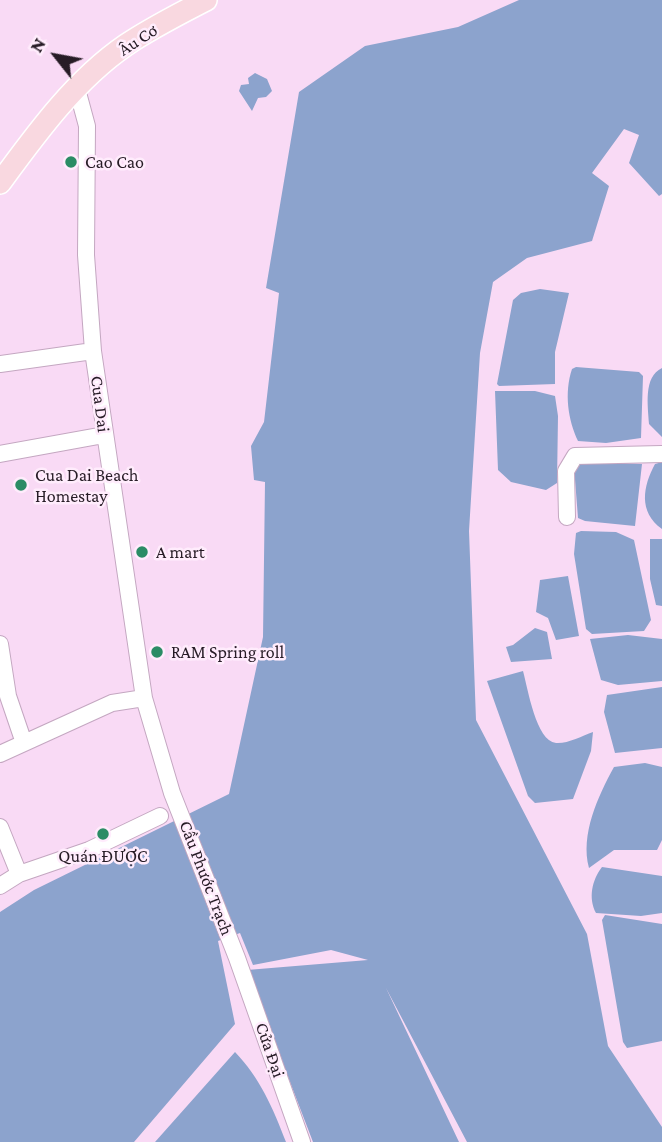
<!DOCTYPE html>
<meta charset="utf-8">
<style>
body{margin:0}
#map{position:relative;width:662px;height:1142px;overflow:hidden;background:#f9daf5;font-family:"Crimson Pro",serif}
canvas{display:block}
.north{position:absolute;left:21px;top:21px;width:70px;height:70px;-webkit-text-stroke:5px #ffecfc;paint-order:stroke;rotate:301deg;font-size:19px;font-weight:700;line-height:28px;text-align:center;color:#271c26}
.north::after{content:'';display:block;margin:auto;width:24px;height:32px;background:#271c26;clip-path:polygon(50% 0,100% 100%,50% 72%,0 100%)}
</style>
<div id="map">
<canvas width="662" height="1142"></canvas>
<div class="north">N</div>
</div>
<script>
const ctx = document.querySelector('canvas').getContext('2d');
ctx.lineJoin = 'round';
function fill(path, color) { ctx.fillStyle = color; ctx.fill(path, 'evenodd'); }
function trace(path, color, width, dash) { ctx.strokeStyle = color; ctx.lineWidth = width; ctx.lineCap = dash ? 'butt' : 'round'; ctx.setLineDash(dash || []); ctx.stroke(path); }
function drawText(font, color, halo, rows, align = 'center') {
  ctx.font = font + ' "Crimson Pro",serif'; ctx.lineWidth = 5; ctx.setLineDash([]); ctx.textBaseline = 'middle'; ctx.strokeStyle = halo; ctx.fillStyle = color; for (const [text, x, y, turn = 0] of rows) {
    ctx.save(); ctx.translate(x, y); ctx.rotate((+turn || 0) * Math.PI / 180); ctx.textAlign = isNaN(turn) ? turn : align; if (halo) ctx.strokeText(text, 0, 0); ctx.fillText(text, 0, 0); ctx.restore();
  }
}
fill(new Path2D(`
 M519 0H662V194L659 196 629 163 639 135 624 129 592 173 609 186 592 241 527 258 493 282 480 353 469 531 476 720 587 934 608 1046 662 1127V1142H467L386 988 459 1142H313L247 970 368 960 331 950 253 965 240 933 218 941 235 1024 134 1142H0V912L34 890 229 794 263 637 265 482 254 480 251 446 264 422 279 293 266 288 299 92 365 46 458 27Z
 M255 73 267 79 272 91 266 97 258 98 252 111 239 91 241 85 249 84 248 78Z
 M540 289 569 293 555 352V384L499 386 497 384 513 300 521 293Z
 M576 367 639 372 643 376 641 438 606 443 578 441C568 420 564 393 572 369Z
 M662 368V437L649 424C648 406 643 377 662 368Z
 M495 391H535L555 396 558 416 557 483 546 490 511 482 498 470Z
 M582 462 642 464 635 526 585 521 578 518 574 467Z
 M662 462V529C638 512 643 486 655 464Z
 M581 531 616 532 634 540 651 620 644 631 592 634 586 629 574 554 576 533Z
 M650 539H662V606L656 605 650 579Z
 M568 576 579 636 556 640 548 618 536 612 540 580Z
 M535 628 547 632 552 659 511 662 506 647 513 645Z
 M628 635 662 639V681L618 685 601 680 590 639Z
 M523 671C528 689 536 741 556 743 567 744 582 736 593 732L591 751 573 799 535 803 528 796 487 681Z
 M662 687V748L615 753 604 712 607 695Z
 M645 763 662 767V840L657 850H614L589 868C580 835 598 796 614 767Z
 M602 867 662 876V913L641 916 596 913C588 898 592 880 602 867Z
 M605 915 662 924V1041L627 1048 623 1042 602 920Z
 M235 1052C260 1078 273 1108 286 1142H155Z`), '#8ca3cd');
const minor = new Path2D(`
 M77 89 87 126 86 255 93 351 144 698 172 793 237 958 302 1142
 M0 364 93 351
 M0 454 104 435
 M567 517 566 471 575 456 662 454
 M0 644 8 696 24 743
 M0 754 112 703 144 698
 M0 827 19 874
 M0 886 19 874 89 850 160 816`);
const major = new Path2D(`
 M0 183C36 134 75 80 126 45 151 28 179 14 206 0`);
trace(minor, '#c4a7c1', 18);
trace(major, '#fff', 24);
trace(minor, '#fff', 16);
trace(major, '#f9d8e0', 21);
for (const [x, y, r, color] of [
 [71,162,7,"#2b8c65"],
 [21,485,7,"#2b8c65"],
 [142,552,7,"#2b8c65"],
 [157,652,7,"#2b8c65"],
 [103,834,7,"#2b8c65"]
]) { const dot = new Path2D(); dot.arc(x, y, r, 0, 2 * Math.PI); ctx.fillStyle = color; ctx.fill(dot); trace(dot, '#ffecfc', 2.5); }
drawText('18px', '#271c26', '#ffecfc', [
 ["Âu Cơ",138,40,-33],
 ["Cua Dai",100,404,83],
 ["Cầu Phước Trạch",206,878,69],
 ["Cửa Đại",270,1050,71]
]);
drawText('18px', '#271c26', '#ffecfc', [
 ["Cao Cao",85,162],
 ["Cua Dai Beach",35,475],
 ["Homestay",35,496],
 ["A mart",156,552],
 ["RAM Spring roll",171,652],
 ["Quán ĐƯỢC",103,856,"center"]
], 'left');
</script>
